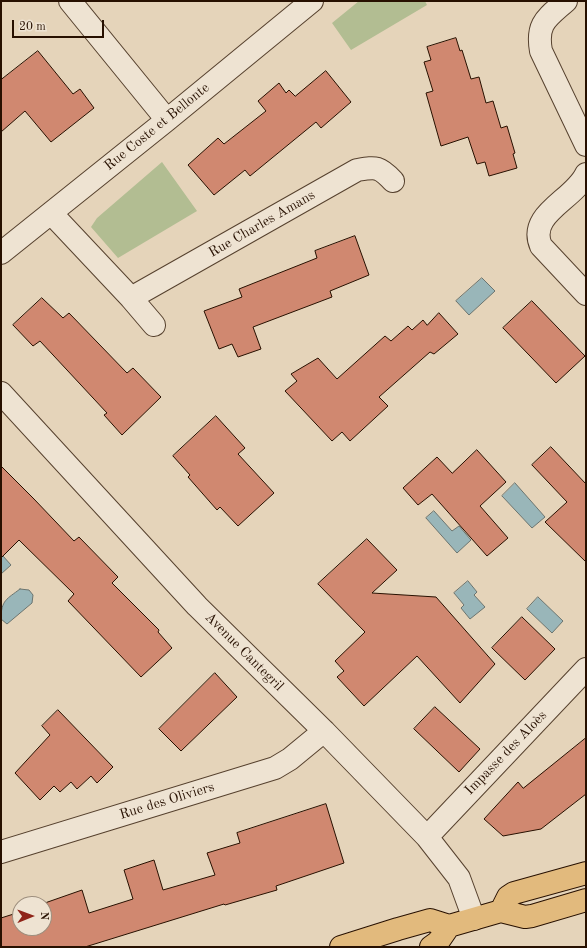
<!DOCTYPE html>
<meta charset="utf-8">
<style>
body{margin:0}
#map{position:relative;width:587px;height:948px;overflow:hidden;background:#e5d4ba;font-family:"Old Standard TT",serif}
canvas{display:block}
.frame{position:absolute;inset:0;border:2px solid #271000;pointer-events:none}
.north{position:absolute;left:12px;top:896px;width:40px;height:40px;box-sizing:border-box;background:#eee3d2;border:1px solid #9e8f7e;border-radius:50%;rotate:89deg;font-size:11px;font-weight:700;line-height:16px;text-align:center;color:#271000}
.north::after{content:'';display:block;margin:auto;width:14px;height:18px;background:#8f2418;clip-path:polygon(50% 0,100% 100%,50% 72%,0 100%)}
.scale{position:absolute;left:12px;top:20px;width:92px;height:18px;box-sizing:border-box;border:2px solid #271000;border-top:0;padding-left:5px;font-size:12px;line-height:14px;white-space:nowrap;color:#271000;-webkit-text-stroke:3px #eee3d2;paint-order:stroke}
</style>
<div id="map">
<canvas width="587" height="948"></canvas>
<div class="frame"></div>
<div class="north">N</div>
<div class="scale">20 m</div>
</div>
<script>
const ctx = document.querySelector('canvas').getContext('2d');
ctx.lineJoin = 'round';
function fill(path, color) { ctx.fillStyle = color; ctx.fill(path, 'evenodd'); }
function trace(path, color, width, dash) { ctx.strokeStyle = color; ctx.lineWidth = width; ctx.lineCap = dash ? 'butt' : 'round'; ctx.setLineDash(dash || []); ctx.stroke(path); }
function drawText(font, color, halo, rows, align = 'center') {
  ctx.font = font + ' "Old Standard TT",serif'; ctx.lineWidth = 3; ctx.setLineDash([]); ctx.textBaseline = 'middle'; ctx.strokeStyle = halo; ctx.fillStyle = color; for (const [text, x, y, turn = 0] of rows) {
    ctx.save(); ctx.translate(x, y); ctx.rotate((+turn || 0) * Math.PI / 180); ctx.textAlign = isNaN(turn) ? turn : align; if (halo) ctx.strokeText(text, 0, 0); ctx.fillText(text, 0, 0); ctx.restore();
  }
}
fill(new Path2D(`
 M359 1H425L427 5 351 50 332 23Z
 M162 162 197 211 118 258 91 227 97 218Z`), '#b2bd92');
const water = new Path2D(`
 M482 278 495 291 469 315 456 301Z
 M515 483 545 517 532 528 502 496Z
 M434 511 452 531 459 526 471 540 457 553 426 518Z
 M3 556 11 565 1 574V558Z
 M468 581 477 592 474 595 485 607 470 619 461 608 464 605 454 593Z
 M20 589 29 590 33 595 32 603 7 624 1 619C1 600 7 599 20 589Z
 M538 597 563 621 552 633 527 609Z`);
fill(water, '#99b6b9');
trace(water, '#6b746f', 1);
const building = new Path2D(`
 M456 38 460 51 462 50 471 79 479 77 486 103 493 101 501 128 507 126 515 153 513 154 517 168 489 176 485 162 477 164 468 137 441 146 426 93 433 91 424 62 431 60 427 47Z
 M38 51 73 94 80 89 94 108 51 142 25 111 1 132V80Z
 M326 71 351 102 321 128 316 122 250 176 245 170 214 195 188 165 218 138 224 144 266 111 258 101 279 83 286 93 289 90 295 96Z
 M355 236 369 275 330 291 332 297 253 327 261 349 238 357 232 344 219 349 204 311 242 297 239 289 317 258 315 251Z
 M42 298 63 318 69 313 127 373 133 368 161 397 122 435 104 415 107 413 40 341 33 346 13 325Z
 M532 301 585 356 556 383 503 328Z
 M439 313 458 334 434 354 430 352 379 397 388 406 350 441 342 432 332 441 285 391 297 381 291 374 318 358 337 379 385 336 391 341 408 326 412 330 423 320 427 325Z
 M216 416 245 448 238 454 274 493 238 526 220 507 217 510 188 477 190 475 173 456Z
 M551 447 586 484V562L545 522 567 502 532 465Z
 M477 450 506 482 480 506 508 538 487 556 432 494 418 505 403 488 437 457 452 473Z
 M1 466 34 499 74 541 79 537 118 577 112 583 159 630 158 632 172 648 141 677 68 601 74 594 19 540 1 558Z
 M367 539 397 570 372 593 436 597 495 664 460 703 417 656 364 706 337 677 344 671 335 661 365 632 318 584Z
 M522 617 555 649 525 680 492 648Z
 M215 673 237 697 181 751 159 729Z
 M435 707 480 749 459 772 414 729Z
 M58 710 113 767 97 783 91 776 77 789 71 782 60 792 54 786 40 800 15 773 50 735 42 726Z
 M586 738V794L541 829 503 836 484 819 518 782 523 788Z
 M326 804 344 863 276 886 277 890 225 905 224 904 85 947H1V918L20 912V928H44V904H42L82 890 89 913 133 899 124 870 154 860 163 890 215 875 207 853 240 843 237 833Z`);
fill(building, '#d08870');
trace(building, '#271000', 1);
const minor = new Path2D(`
 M70 1 167 120
 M566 1C547 18 536 23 541 51L586 145
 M586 174C574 200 527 214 541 246L586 294
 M51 213 131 298 154 325
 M1 253 167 120 312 1
 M131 298 357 170C376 167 379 166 393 181
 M1 393 197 606 324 731 427 837 459 878 474 919
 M427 837 586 669
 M1 852 275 768 290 759 324 731`);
const major = new Path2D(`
 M501 911 508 897 514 893 586 873
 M341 947 398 929 430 920 449 926 501 911 525 917 532 916 586 900
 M431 947 438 942 449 926`);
trace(minor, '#56412e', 24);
trace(major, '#271000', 24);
trace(minor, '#eee3d2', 22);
trace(major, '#e2ba7d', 22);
drawText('14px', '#271000', '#eee3d2', [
 ["Rue Coste et Bellonte",157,127,-39],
 ["Rue Charles Amans",262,224,-30],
 ["Avenue Cantegril",244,652,45],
 ["Impasse des Aloès",506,753,-46],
 ["Rue des Oliviers",167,801,-17]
]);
</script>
